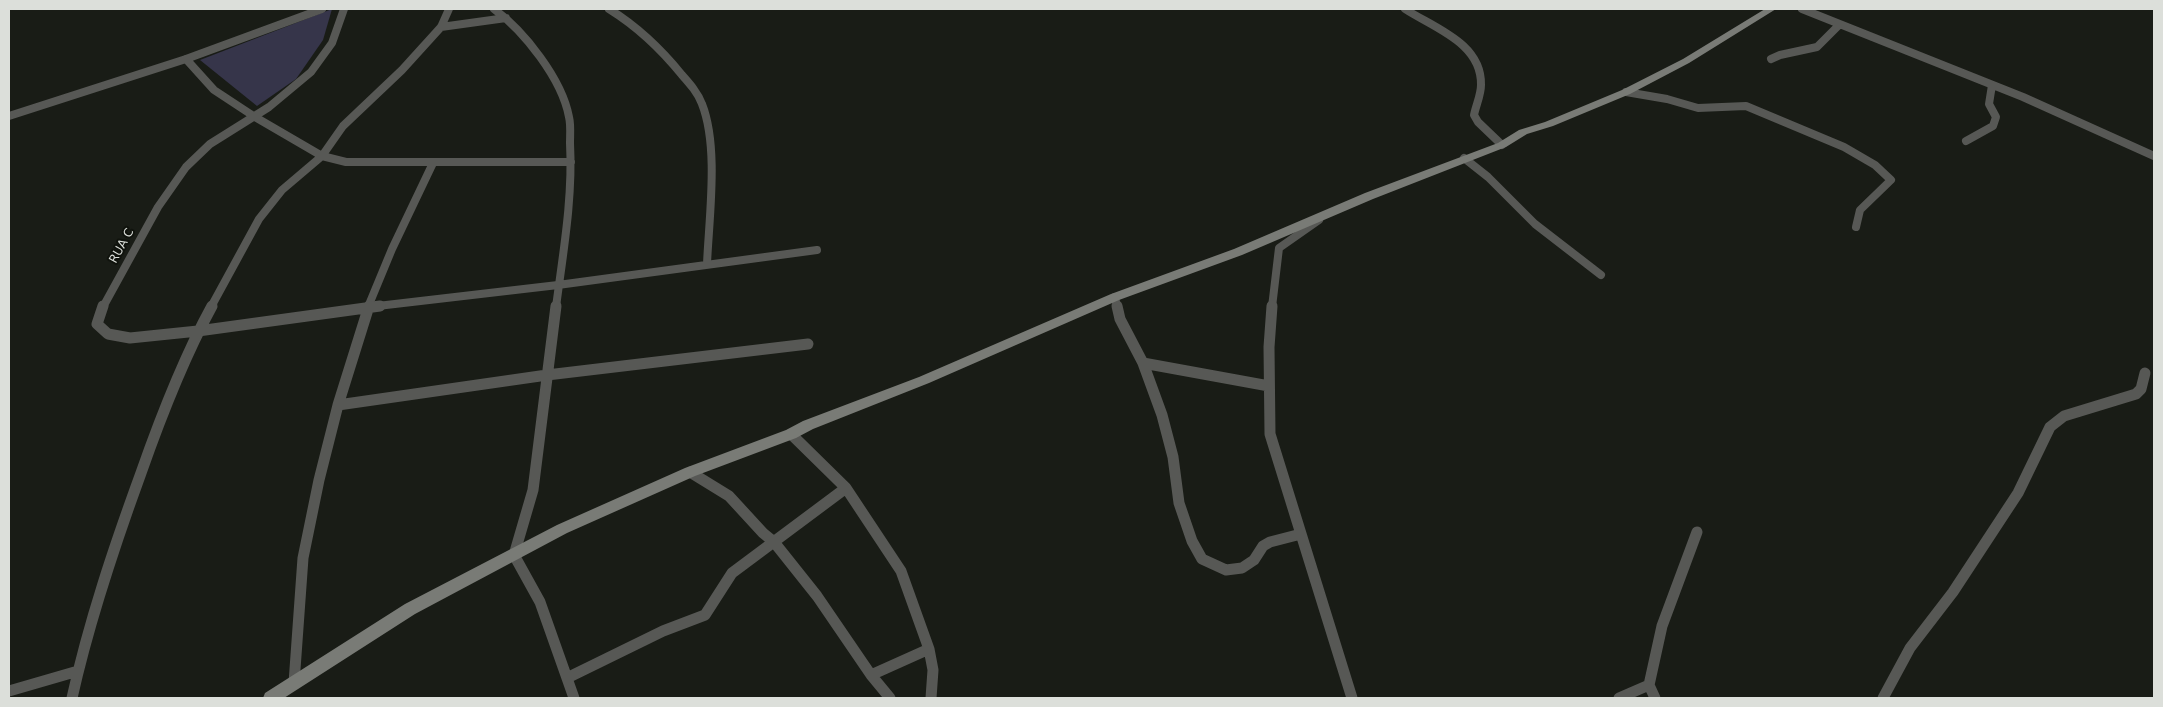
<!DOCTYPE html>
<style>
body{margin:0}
#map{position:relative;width:2163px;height:707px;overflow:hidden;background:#191c16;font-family:"DejaVu Sans",sans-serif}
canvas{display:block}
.frame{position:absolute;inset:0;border:10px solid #dcdfda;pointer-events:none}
</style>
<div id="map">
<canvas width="2163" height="707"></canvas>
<div class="frame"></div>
</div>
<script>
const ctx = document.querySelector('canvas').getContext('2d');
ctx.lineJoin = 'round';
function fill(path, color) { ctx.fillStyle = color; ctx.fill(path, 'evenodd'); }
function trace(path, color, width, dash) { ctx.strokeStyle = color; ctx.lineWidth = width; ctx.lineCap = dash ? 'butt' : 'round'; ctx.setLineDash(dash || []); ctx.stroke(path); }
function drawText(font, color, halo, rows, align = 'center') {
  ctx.font = font + ' "DejaVu Sans",sans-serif'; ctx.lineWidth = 4; ctx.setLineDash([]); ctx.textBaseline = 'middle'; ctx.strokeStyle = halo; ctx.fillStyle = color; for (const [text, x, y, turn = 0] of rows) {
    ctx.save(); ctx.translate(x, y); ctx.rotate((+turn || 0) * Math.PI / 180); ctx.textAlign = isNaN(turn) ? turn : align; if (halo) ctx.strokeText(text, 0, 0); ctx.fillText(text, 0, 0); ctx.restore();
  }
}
fill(new Path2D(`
 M332 9 323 40 296 79 257 106 200 60Z`), '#36354a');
trace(new Path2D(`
 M494 9C524 31 562 79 569 117 571 125 570 135 570 143 573 198 563 253 556 307
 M609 9C638 27 661 49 682 75 690 84 698 93 702 104 719 147 709 217 707 264
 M1405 9C1434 28 1482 43 1481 85 1481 95 1476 105 1474 115L1478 122 1502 145
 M1802 9 2023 97 2154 156
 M441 27 506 18
 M186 59 214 90 255 117 322 156 346 162H571
 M1771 59 1780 55 1817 47 1839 25
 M1626 92 1667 99 1698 108 1746 106 1844 147 1875 165 1891 180 1860 210 1856 227
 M9 116 186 59 322 9
 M1966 141 1993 126 1996 117 1989 104 1992 85
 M1464 158 1488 177 1535 224 1601 275
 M1115 297 1117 307
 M103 307 158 207 186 167 210 144 269 107 311 72 332 43 344 9
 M211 307 259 219 282 190 322 156 343 126 402 70 441 27 449 9
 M368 307 392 249 433 163
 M369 307 558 285 817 250
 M1272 307 1279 248 1319 220`), '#575855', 8);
trace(new Path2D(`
 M103 306 97 324 108 334 130 338 198 331 380 306
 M556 306 533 490 514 555 540 602 574 698
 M1117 306 1120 319 1143 363 1162 415 1173 457 1179 503 1192 541 1202 559 1226 570 1242 568 1254 560 1263 546 1270 542 1301 534
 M1272 306 1269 347 1270 434 1352 698
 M1143 363 1269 386
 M338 405 547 375 808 344
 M791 434 846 488 901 571 929 649 933 670 931 698
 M690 472 729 496 763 533 774 542 817 596 871 675 890 698
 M871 675 929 649
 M567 678 663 631 705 615 732 573 846 488
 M294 683 303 558 319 480 338 405 369 306
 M1649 685 1655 698
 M9 691 78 671
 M72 698C89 621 114 547 141 473 161 416 183 359 212 306
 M1619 698 1649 685 1662 626 1697 532
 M1883 698 1910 648 1953 592 2018 493 2050 427 2064 416 2136 394 2141 389 2145 373`), '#575855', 11);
fill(new Path2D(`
 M1765 9H1776L1689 63 1630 94 1553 126 1527 134 1506 147 1373 199 1242 255 1119 300 929 383 813 429 796 438 695 476 567 533 415 614 284 698H263L265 693 405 604 557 525 685 468 786 430 803 421 919 377 1111 294 1234 249 1365 193 1498 143 1519 130 1545 122 1622 90 1683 59Z`), '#797b76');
drawText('12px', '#dcdfda', '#10130d', [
 ["RUA C",122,246,-61]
]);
</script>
